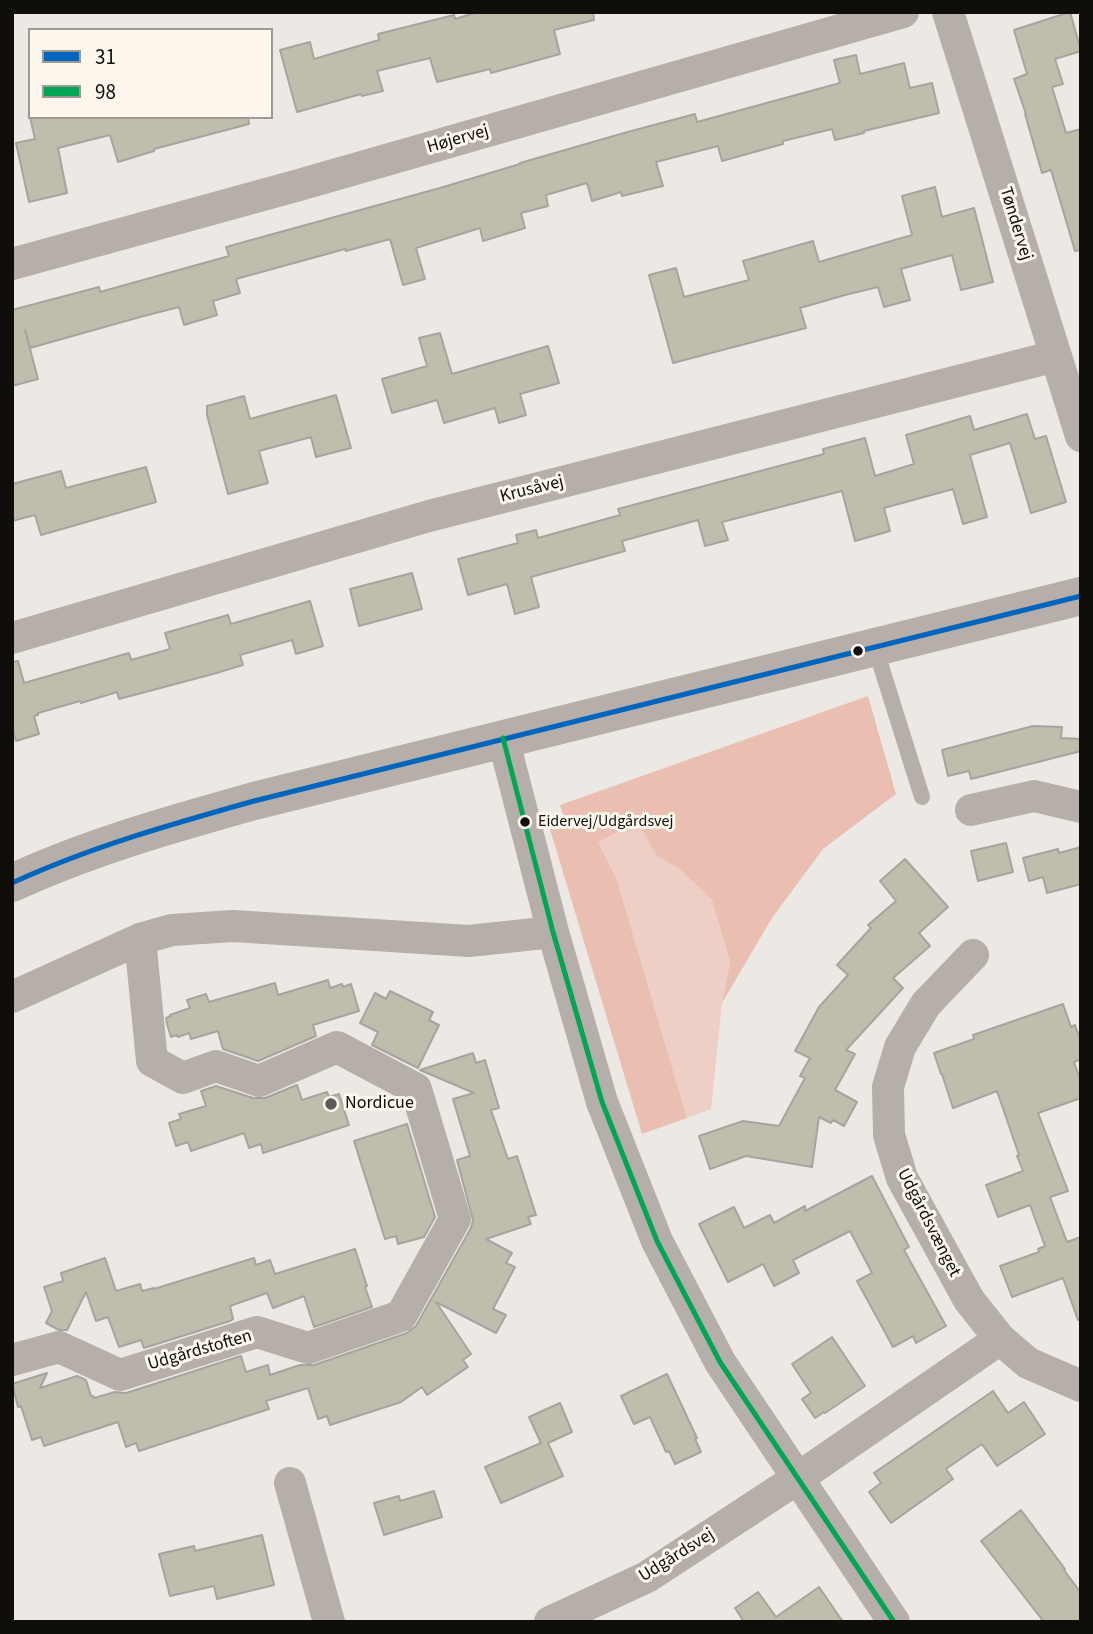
<!DOCTYPE html>
<meta charset="utf-8">
<style>
body{margin:0}
#map{position:relative;width:1093px;height:1634px;overflow:hidden;background:#ece9e4;font-family:"Source Sans 3",sans-serif}
canvas{display:block}
.frame{position:absolute;inset:0;border:14px solid #100e0b;pointer-events:none}
.legend{position:absolute;left:28px;top:28px;width:245px;height:91px;box-sizing:border-box;background:#fdf7ed;border:2px solid #9e9a93;margin:0;padding:9px 12px;list-style:none;font-size:21px;color:#100e0b}
.legend li{display:flex;align-items:center;gap:14px;height:35px}
.legend b{width:35px;border:2px solid #9e9a93}
</style>
<div id="map">
<canvas width="1093" height="1634"></canvas>
<div class="frame"></div>
<ul class="legend">
<li><b style="height:9px;background:#0065bd"></b>31</li>
<li><b style="height:9px;background:#00a651"></b>98</li>
</ul>
</div>
<script>
const ctx = document.querySelector('canvas').getContext('2d');
ctx.lineJoin = 'round';
function fill(path, color) { ctx.fillStyle = color; ctx.fill(path, 'evenodd'); }
function trace(path, color, width, dash) { ctx.strokeStyle = color; ctx.lineWidth = width; ctx.lineCap = dash ? 'butt' : 'round'; ctx.setLineDash(dash || []); ctx.stroke(path); }
function drawText(font, color, halo, rows, align = 'center') {
  ctx.font = font + ' "Source Sans 3",sans-serif'; ctx.lineWidth = 6; ctx.setLineDash([]); ctx.textBaseline = 'middle'; ctx.strokeStyle = halo; ctx.fillStyle = color; for (const [text, x, y, turn = 0] of rows) {
    ctx.save(); ctx.translate(x, y); ctx.rotate((+turn || 0) * Math.PI / 180); ctx.textAlign = isNaN(turn) ? turn : align; if (halo) ctx.strokeText(text, 0, 0); ctx.fillText(text, 0, 0); ctx.restore();
  }
}
fill(new Path2D(`
 M638 821 656 855 679 868 712 900 730 962 722 1003 711 1109 687 1118 617 880 598 842Z`), '#edcfc5');
fill(new Path2D(`
 M868 696 896 794 823 849 772 918 722 1003 730 962 712 900 681 870 656 855 638 822 598 842 617 880 687 1118 642 1134 549 826 565 820 560 805Z`), '#eabeb1');
const building = new Path2D(`
 M478 12H593L594 20 554 30 560 54 491 73 490 69 437 82 430 58 377 71 383 91 362 96 361 94 297 112 280 50 310 42 314 59 379 40 378 34 454 15 455 19Z
 M1070 12 1081 51 1055 59 1063 84 1052 87 1066 133 1081 129V250L1075 251 1051 170 1042 173 1025 114H1026L1014 79 1027 74 1014 30Z
 M856 55 860 74 904 63 910 88 932 83 939 113 864 131V133L835 140 832 129 783 141V144L722 161 718 146 656 162 663 186 622 196 621 192 592 201 587 183 546 195 548 206 521 213 525 228 483 241 480 228 416 248 425 279 403 285 390 239 346 251 345 249 236 279 240 293 213 301 217 315 184 325 179 307 140 317 30 348 25 330 38 379 12 386V310L99 287 100 292 229 256 226 247 440 188 520 164V163L624 133 695 114 697 122 840 83 834 60Z
 M30 117H248L249 124 154 149V151L118 162 110 135 58 148 67 193 29 202 16 143 35 139Z
 M935 187 942 217 974 208 993 282 961 290 952 255 901 269 910 300 884 307 878 287 845 295 800 308 806 328 673 363 649 275 676 268 684 297 749 280 743 261 813 241 819 262 912 235 902 196Z
 M440 333 452 374 548 346 559 383 520 394 526 415 499 423 495 408 444 423 437 400 392 413 382 379 427 366 419 338Z
 M336 395 351 448 316 457 311 437 259 451 268 483 228 494 207 415V406L244 396 250 419Z
 M1027 414 1035 439 1046 436 1066 502 1031 513 1010 443 970 455 987 517 963 524 953 489 884 508 890 531 855 541 842 491 722 522 728 540 705 546 698 520 622 541 625 551 531 577 539 607 515 614 507 584 468 595 458 559 518 543 516 535 536 530 538 538 620 515 618 509 824 454 823 449 865 438 875 476 914 464 906 435 970 416 974 430Z
 M146 467 156 502 41 535 35 515 12 521V484L61 471 66 488Z
 M412 573 422 609 359 626 350 589Z
 M310 601 323 646 296 654 292 640 240 655 243 665 213 674 119 699 117 692 81 703 80 701 38 713V715L34 716 39 734 16 741 12 729V662L18 661 24 683 129 653 131 660 170 649 165 633 228 615 231 624Z
 M1033 726 1062 727 1061 738 1081 739V751L971 779 969 771 948 776 942 750Z
 M1006 843 1013 872 978 881 971 851Z
 M1081 847V884L1047 893 1043 877 1029 881 1023 858 1058 849 1059 853Z
 M905 859 948 907 919 933 930 946 893 978 903 988 846 1050 855 1054 835 1090 857 1102 844 1126 833 1120 831 1123 819 1117 812 1167 746 1156 710 1169 699 1136 743 1121 779 1126 805 1078 800 1076 810 1058 795 1051 819 1007 848 975 837 965 871 928 868 925 896 901 880 881Z
 M328 980 330 988 342 984 343 987 351 984 359 1011 313 1025 316 1036 258 1061 223 1049 218 1031 191 1039 189 1033 178 1037 177 1035 171 1037 167 1024 166 1018 171 1016 170 1015 190 1008 187 1000 206 994 209 1002 275 983 278 995Z
 M390 991 433 1012 429 1020 439 1025 418 1068 372 1045 378 1032 360 1023 375 993 386 999Z
 M1063 1004 1071 1027 1075 1025 1081 1042V1059L1074 1062 1081 1082V1098L1038 1113 1068 1191 1050 1197 1067 1242 1081 1237V1319L1078 1320 1063 1278 1012 1297 1000 1266 1039 1252 1038 1249 1045 1246 1030 1205 998 1217 986 1185 1023 1171 1017 1156 1019 1155 997 1091 953 1108 942 1074H941L934 1053 974 1039 973 1035Z
 M473 1053 476 1063 485 1060 499 1108 491 1110 508 1159 517 1156 536 1215 528 1217 531 1224 486 1239 512 1253 506 1263 515 1267 493 1309 506 1315 496 1333 436 1302 471 1354 463 1360 468 1367 427 1395 422 1387 401 1402 330 1425 327 1416 318 1419 308 1388 266 1401 269 1409 139 1451 136 1443 126 1447 118 1422 44 1446 41 1437 32 1440 21 1406 18 1407 12 1384 47 1373 40 1388 77 1376 86 1380 91 1396H93L94 1398 115 1392 126 1393 241 1356 246 1372 268 1365 270 1375 300 1365H314L407 1333 416 1326 471 1228 473 1220 457 1160 470 1156 453 1099 474 1093 420 1070Z
 M297 1085 302 1100 327 1092 329 1097 339 1094 349 1125 263 1153 261 1144 249 1148 244 1133 191 1151 188 1142 176 1146 169 1123 181 1119 179 1114 206 1106 201 1091 216 1086 253 1098H265Z
 M407 1124 435 1217 424 1237 398 1244 396 1236 385 1239 354 1141Z
 M872 1176 909 1247 904 1250 946 1326 916 1343 913 1336 893 1347 857 1281 872 1273 850 1231 793 1260 799 1273 774 1286 763 1264 728 1282 699 1224 734 1207 744 1228 770 1215 774 1223 805 1206V1211Z
 M355 1249 367 1286 365 1287 372 1307 314 1327 304 1296 273 1308 267 1293 230 1306 233 1319 230 1321 144 1348 141 1340 119 1347 108 1317 96 1321 86 1292 67 1330H59L46 1323 52 1311 44 1287 63 1281 61 1273 105 1258 116 1291 140 1284 142 1291 154 1288V1289L254 1258 256 1265 270 1260 275 1274Z
 M832 1337 865 1386 825 1413 824 1412 815 1418 802 1399 811 1393 792 1364Z
 M667 1374 697 1438 695 1439 701 1452 675 1464 669 1451 666 1452 650 1417 634 1424 621 1396Z
 M993 1391 1008 1413 1024 1402 1045 1434 997 1466 982 1444 946 1469 953 1479 891 1523 869 1492 881 1483 874 1473Z
 M560 1403 572 1432 548 1443 563 1476 501 1503 485 1467 541 1443 529 1417Z
 M434 1491 442 1517 384 1535 374 1503 399 1496 400 1501Z
 M1021 1510 1065 1569 1064 1570 1081 1593V1622H1044L981 1541Z
 M262 1535 274 1585 217 1599 214 1586 170 1596 159 1554 194 1546 195 1551Z
 M819 1587 843 1622H744L735 1608 758 1592 776 1617Z`);
fill(building, '#c0bdac');
trace(building, '#a6a4a0', 2);
trace(new Path2D(`
 M875 647 922 797`), '#b6aea8', 16);
trace(new Path2D(`
 M948 12 1081 436
 M12 264 299 185 903 12
 M12 638 429 516 1056 356
 M503 738 553 932 602 1102 657 1241 720 1362 894 1622
 M971 810 1034 796 1081 807
 M973 955 926 1004 900 1047 888 1087 889 1135 902 1178 969 1300 1000 1339 1028 1363 1081 1386
 M12 997 140 939 172 930 233 926 469 941 553 932
 M12 1360 59 1347 120 1375 257 1332 308 1348 401 1316 455 1219 416 1089 337 1047 259 1081 216 1066 183 1078 152 1061 140 939
 M290 1483 329 1622
 M550 1622 647 1577 798 1478 1000 1339`), '#b6aea8', 32);
trace(new Path2D(`
 M12 883C90 847 172 824 254 801L1081 596`), '#b6aea8', 38);
trace(new Path2D(`
 M12 883C90 847 172 824 254 801L1081 596`), '#0065bd', 5);
trace(new Path2D(`
 M503 738 553 932 602 1102 657 1241 720 1362 894 1622`), '#00a651', 5);
for (const [x, y, r, color] of [
 [858,651,6,"#100e0b"],
 [525,822,6,"#100e0b"],
 [331,1104,7,"#5d5b57"]
]) { const dot = new Path2D(); dot.arc(x, y, r, 0, 2 * Math.PI); ctx.fillStyle = color; ctx.fill(dot); trace(dot, '#fdf7ed', 2.5); }
drawText('16px', '#100e0b', '#fdf7ed', [
 ["Eidervej/Udgårdsvej",538,822]
], 'left');
drawText('18px', '#100e0b', '#fdf7ed', [
 ["Højervej",458,140,-16],
 ["Tøndervej",1015,224,73],
 ["Krusåvej",532,490,-14],
 ["Udgårdsvænget",928,1223,63],
 ["Udgårdstoften",200,1351,-16],
 ["Udgårdsvej",677,1556,-32]
]);
drawText('18px', '#100e0b', '#fdf7ed', [
 ["Nordicue",345,1104]
], 'left');
</script>
